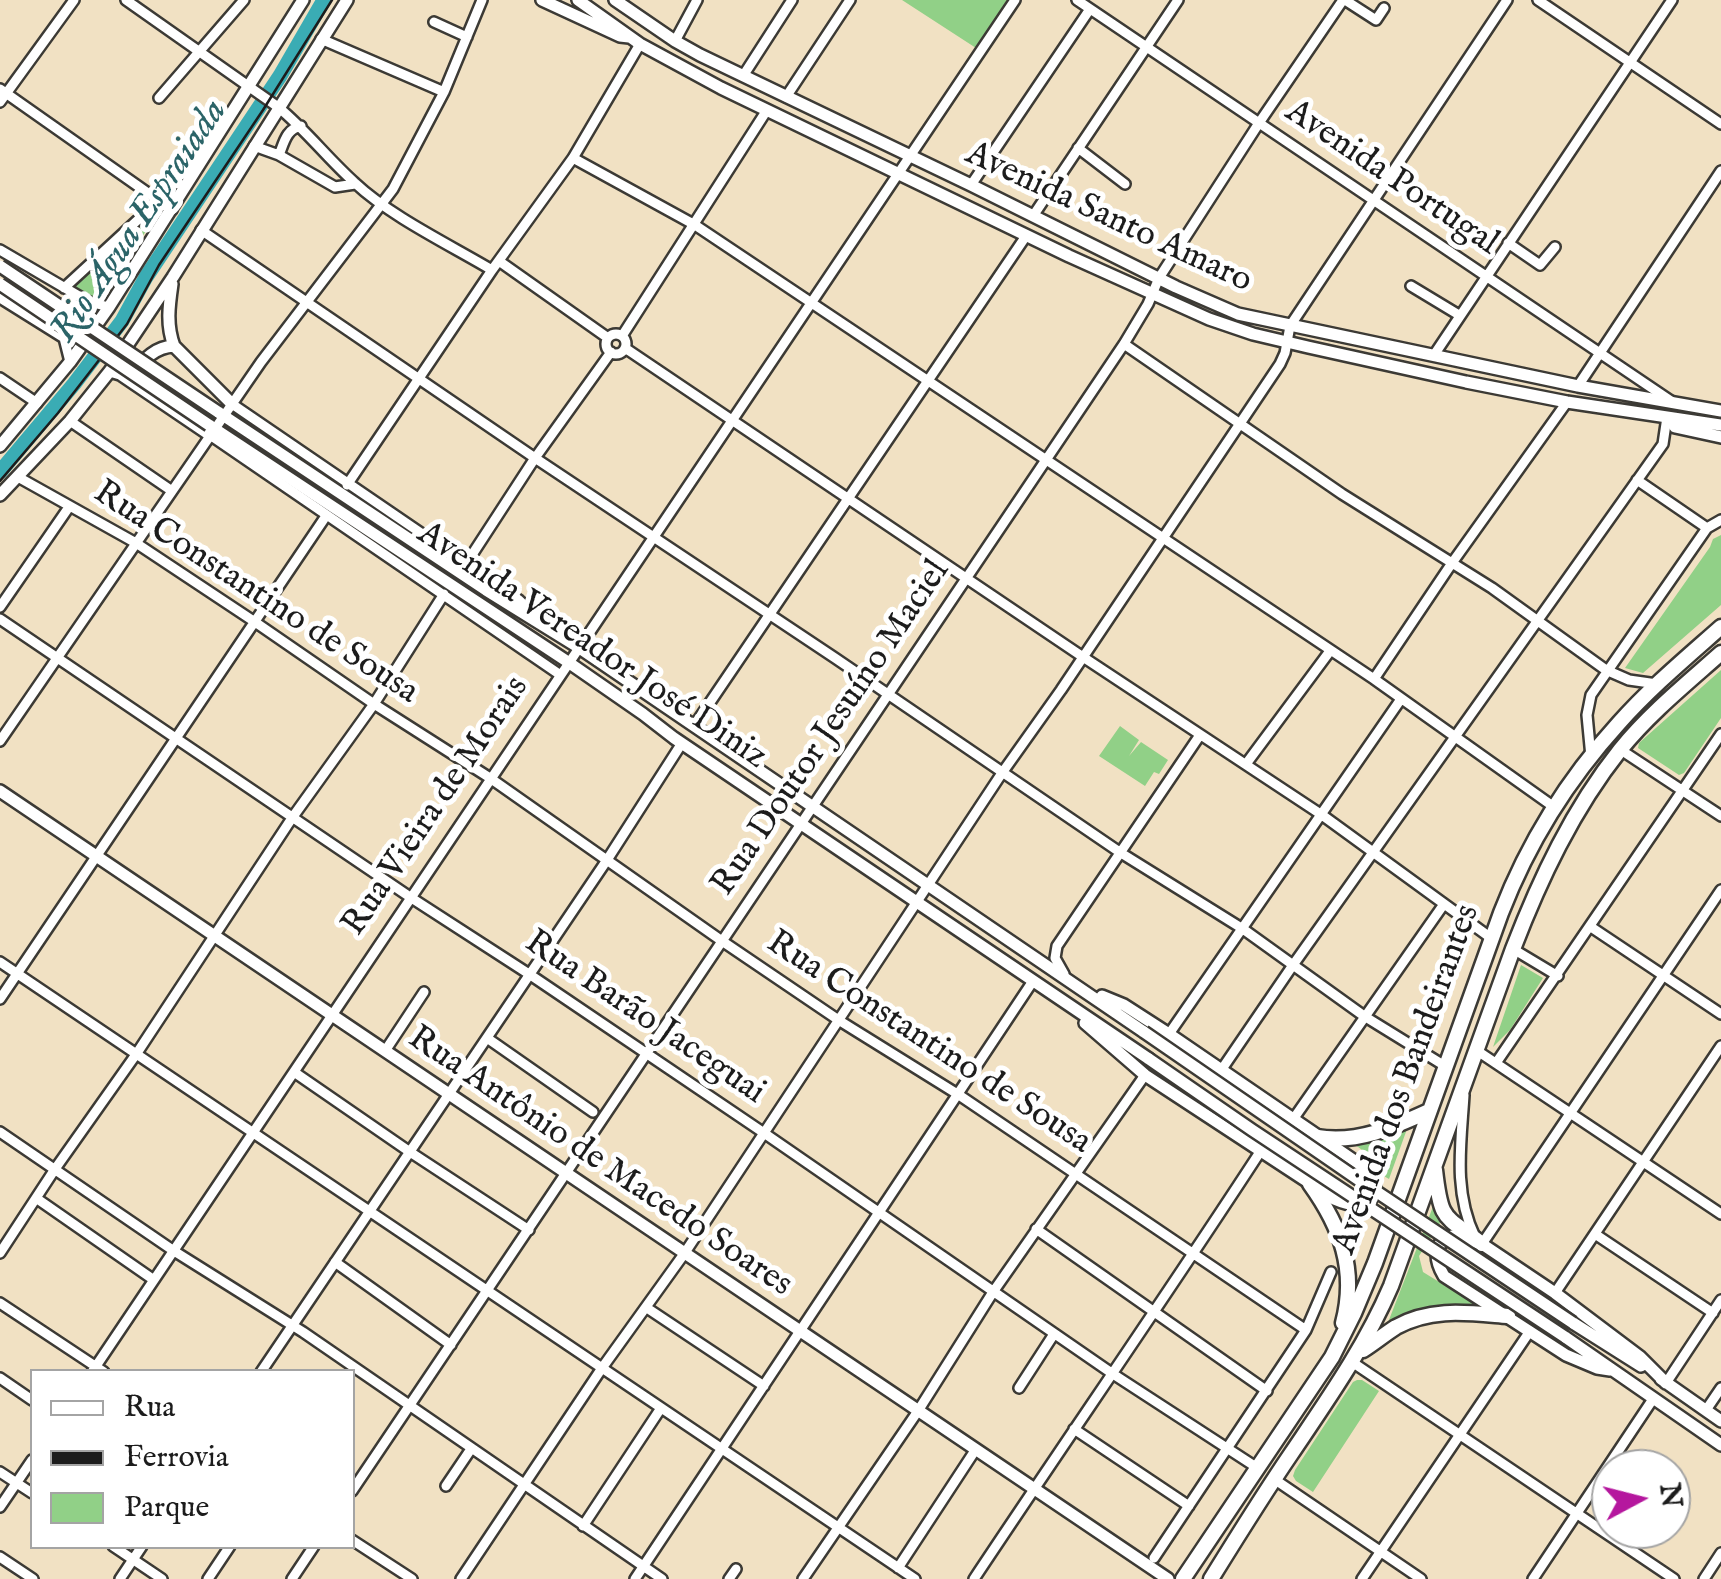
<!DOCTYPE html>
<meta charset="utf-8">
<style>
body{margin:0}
#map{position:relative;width:1721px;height:1579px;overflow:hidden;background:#f1e1c3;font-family:"IM FELL English",serif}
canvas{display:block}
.legend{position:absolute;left:30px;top:1369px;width:325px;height:180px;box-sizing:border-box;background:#fff;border:2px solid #a4a4a4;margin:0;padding:12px 18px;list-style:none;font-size:30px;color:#1c1c1c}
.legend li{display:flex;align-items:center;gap:20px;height:50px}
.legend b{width:50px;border:2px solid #a4a4a4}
.north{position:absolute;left:1591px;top:1449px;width:100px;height:100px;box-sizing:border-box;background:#fff;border:2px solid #a4a4a4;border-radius:50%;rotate:83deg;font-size:28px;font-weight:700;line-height:40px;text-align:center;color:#1c1c1c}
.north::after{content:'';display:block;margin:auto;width:35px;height:45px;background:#b5179e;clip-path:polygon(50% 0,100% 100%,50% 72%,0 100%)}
</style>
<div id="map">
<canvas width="1721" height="1579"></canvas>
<ul class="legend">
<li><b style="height:12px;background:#fff"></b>Rua</li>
<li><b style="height:12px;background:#1c1c1c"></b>Ferrovia</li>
<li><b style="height:28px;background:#91d087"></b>Parque</li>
</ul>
<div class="north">N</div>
</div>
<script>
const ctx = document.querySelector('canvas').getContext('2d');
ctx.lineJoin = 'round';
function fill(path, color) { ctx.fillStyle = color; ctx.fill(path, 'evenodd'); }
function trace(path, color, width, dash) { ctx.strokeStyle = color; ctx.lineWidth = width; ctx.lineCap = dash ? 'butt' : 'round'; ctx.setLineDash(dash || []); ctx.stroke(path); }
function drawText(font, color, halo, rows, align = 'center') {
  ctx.font = font + ' "IM FELL English",serif'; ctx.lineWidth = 10; ctx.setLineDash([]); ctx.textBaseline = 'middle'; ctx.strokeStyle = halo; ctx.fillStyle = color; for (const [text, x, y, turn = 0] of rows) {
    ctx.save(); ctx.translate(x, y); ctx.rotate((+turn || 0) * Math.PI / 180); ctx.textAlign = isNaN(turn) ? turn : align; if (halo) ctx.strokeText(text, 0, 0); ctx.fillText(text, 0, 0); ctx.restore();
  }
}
fill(new Path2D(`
 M902 0H1007L976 48Z
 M148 215 154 219 99 301H90L75 291 76 283 136 234Z
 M1721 535V605L1643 673 1625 668 1710 547 1713 539Z
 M1721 670V718L1684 773 1679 775 1638 748 1639 743Z
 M1120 726 1139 740 1129 756 1141 742 1168 760 1159 774 1154 772 1145 786 1099 756Z
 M1521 965 1543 978 1510 1030 1493 1047Z
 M1407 1129 1389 1179 1382 1175C1379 1160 1366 1153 1354 1144L1388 1138Z
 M1434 1204 1440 1223 1419 1256 1423 1272 1478 1306C1445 1302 1416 1308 1387 1325Z
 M1357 1380H1362L1379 1391 1313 1492 1296 1481 1293 1476 1295 1470 1353 1382Z`), '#91d087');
trace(new Path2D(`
 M0 472 74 384 122 321 146 277 280 76 324 0`), '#3aacb4', 15);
const minor = new Path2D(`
 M126 0 278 107C306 130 328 159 355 183 390 216 450 245 492 270
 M1077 0 1671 401
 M1345 0 1376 20 1384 8
 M1538 0 1721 124
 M434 22 467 37
 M321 39 444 92
 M675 41 697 0
 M743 76 792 0
 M0 89 172 210
 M786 97 850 0
 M159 98 244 0
 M0 102 74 0
 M254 146 279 155 335 187 355 184
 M1078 148 1125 184
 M279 155C284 143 286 129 301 126
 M573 158 695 225 1374 679 1554 807
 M971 185 1090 9
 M1033 216 1178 0
 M201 230 535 458 835 658 1121 853 1243 929 1364 1016 1445 1066
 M1508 243 1540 265 1555 247
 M0 250 89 302 109 307
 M499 261 608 338
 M1411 286 1459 315
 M64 288 141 217
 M0 298 64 338 70 362
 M606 344a10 10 0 1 1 20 0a10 10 0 1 1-20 0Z
 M622 336 767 110
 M1124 344 1342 494 1492 588 1606 670 1629 680 1657 684
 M625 348 1083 657 1322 815 1491 938
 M1434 355 1672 0
 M0 378 37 403
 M1578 386 1721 171
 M232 404 519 600 538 618
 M70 421 172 491
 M210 435 559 674
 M18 477 136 543 255 622 374 704 490 778 722 941 840 1021 959 1095 1306 1330
 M1637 480 1707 528
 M347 485 492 270 573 158 640 44
 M466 564 535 458 611 352
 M0 607 69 507
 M0 619 410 897 529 974 764 1133 1113 1374 1256 1467
 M1374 679 1452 563 1567 402
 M694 726 1026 236
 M0 741 261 362 393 189 444 92 482 0
 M1627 754 1721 816
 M1591 757 1587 715 1591 695 1707 528 1721 520
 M1246 764 1330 651
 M1591 927 1721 1014
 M1513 949 1558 976
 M0 962 915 1579
 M1064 974 1055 958 1057 946 1200 735
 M0 999 326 516
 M1169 1034 1401 699
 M487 1038 593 1112
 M1476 1050 1721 1214
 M385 1051 424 992
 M1496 1063 1721 734
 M1222 1069 1293 965 1663 444 1667 417
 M294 1072 410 1152 529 1230
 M1464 1095C1461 1144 1453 1191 1475 1237
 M1294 1118 1444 904
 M0 1132 174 1251 303 1332 662 1579
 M36 1198 154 1280
 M1036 1229 1267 1391
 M1595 1234 1713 1313
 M1482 1244 1721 890
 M0 1253 55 1169 137 1053 292 818 374 704 444 594
 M335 1262 451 1345
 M1555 1293 1721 1046
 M0 1303 104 1372
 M647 1308 764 1386
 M1352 1362 1674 1579
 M92 1372 1015 0
 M261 1372 607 860 682 743
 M0 1378 32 1400
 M1666 1383 1721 1300
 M1019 1388 1054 1334
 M1706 1410 1721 1388
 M1074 1429 1189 1506
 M0 1472 32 1493
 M1274 1479 1421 1579
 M446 1486 471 1449
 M352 1491 1124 344 1148 304 1159 278 1259 123 1343 0
 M0 1507 32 1460
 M583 1526 661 1408
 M352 1540 412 1579
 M113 1546 162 1579
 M0 1557 33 1579
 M1154 1558 1306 1330 1331 1272
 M898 1568 976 1449
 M120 1579 142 1546
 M208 1579 230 1546
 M292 1579 314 1546
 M461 1579 602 1368 684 1254 1002 773 1061 690 1280 364 1285 353 1290 326 1507 0
 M635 1579 1033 981
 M729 1579 736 1569
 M803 1579 918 1411 993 1292 1145 1075
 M974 1579C1069 1436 1167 1295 1260 1152
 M1362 1579 1530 1331
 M1533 1579 1653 1399
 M1704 1579 1721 1553`);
const major = new Path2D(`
 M542 0 620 36 629 37
 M578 0 640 44 721 88 1069 256 1209 319 1253 334 1308 347 1466 382 1567 402 1721 425
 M615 0 675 41 700 55 971 185 1176 287 1238 314 1578 386 1721 411
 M172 284C169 305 166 325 174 346L232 404
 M110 371 120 374 210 435
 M132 382V374C144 360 154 347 174 346
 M218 412 486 590 578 647 1144 1032
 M1670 418 1675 427 1721 437
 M209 425 568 662 643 714 674 738 1149 1059
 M0 446 70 362 109 307 303 0
 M0 495 70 421 110 371 173 277 347 0
 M0 791 1168 1579
 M1085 1023 1145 1075 1334 1199C1357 1209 1378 1209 1374 1178L1362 1166 1169 1034 1124 1005 1102 996
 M1573 1323 1641 1366
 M1565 1337 1721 1445
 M1610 1370 1597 1368 1566 1355 1444 1276C1435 1261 1432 1242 1452 1236L1482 1244 1555 1293 1640 1357 1666 1383
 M1661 1379 1721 1421`);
const highway = new Path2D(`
 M1317 1137C1357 1144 1394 1127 1429 1111
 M1435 1170C1441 1223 1444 1214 1482 1244
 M1310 1184C1341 1227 1357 1270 1343 1323
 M1363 1350C1374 1343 1385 1334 1396 1327 1432 1307 1469 1313 1508 1316
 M1183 1579 1332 1357 1354 1313 1375 1263 1501 913C1528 843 1568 779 1619 723 1650 688 1686 658 1721 627
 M1211 1579C1237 1537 1263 1495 1291 1454 1328 1399 1365 1347 1391 1286L1513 949C1540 879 1573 809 1620 750 1649 714 1686 684 1721 653`);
trace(minor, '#3c3a35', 14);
trace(major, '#3c3a35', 16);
trace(highway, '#3c3a35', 19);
trace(minor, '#fff', 9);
trace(major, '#fff', 11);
trace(highway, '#fff', 14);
trace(new Path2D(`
 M0 481 58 413 127 324 159 265 263 110 332 0`), '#1c1c1c', 2.5);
const majorBridge = new Path2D(`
 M0 266 218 412
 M0 284 209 425
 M1144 1032 1359 1180 1573 1323
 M1149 1059 1252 1130 1565 1337`);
trace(majorBridge, '#3c3a35', 16, []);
trace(majorBridge, '#fff', 11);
drawText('35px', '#1c1c1c', '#fff', [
 ["Avenida Portugal",1391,179,34],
 ["Avenida Santo Amaro",1108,219,25],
 ["Rua Constantino de Sousa",255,594,33],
 ["Avenida Vereador José Diniz",591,647,34],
 ["Rua Doutor Jesuíno Maciel",832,729,-56],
 ["Rua Vieira de Morais",437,807,-56],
 ["Rua Barão Jaceguai",644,1019,34],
 ["Rua Constantino de Sousa",928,1044,33],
 ["Avenida dos Bandeirantes",1408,1080,-70],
 ["Rua Antônio de Macedo Soares",599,1163,34]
]);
drawText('italic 38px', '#2b6468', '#fff', [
 ["Rio Água Espraiada",141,222,-56]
]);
</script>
